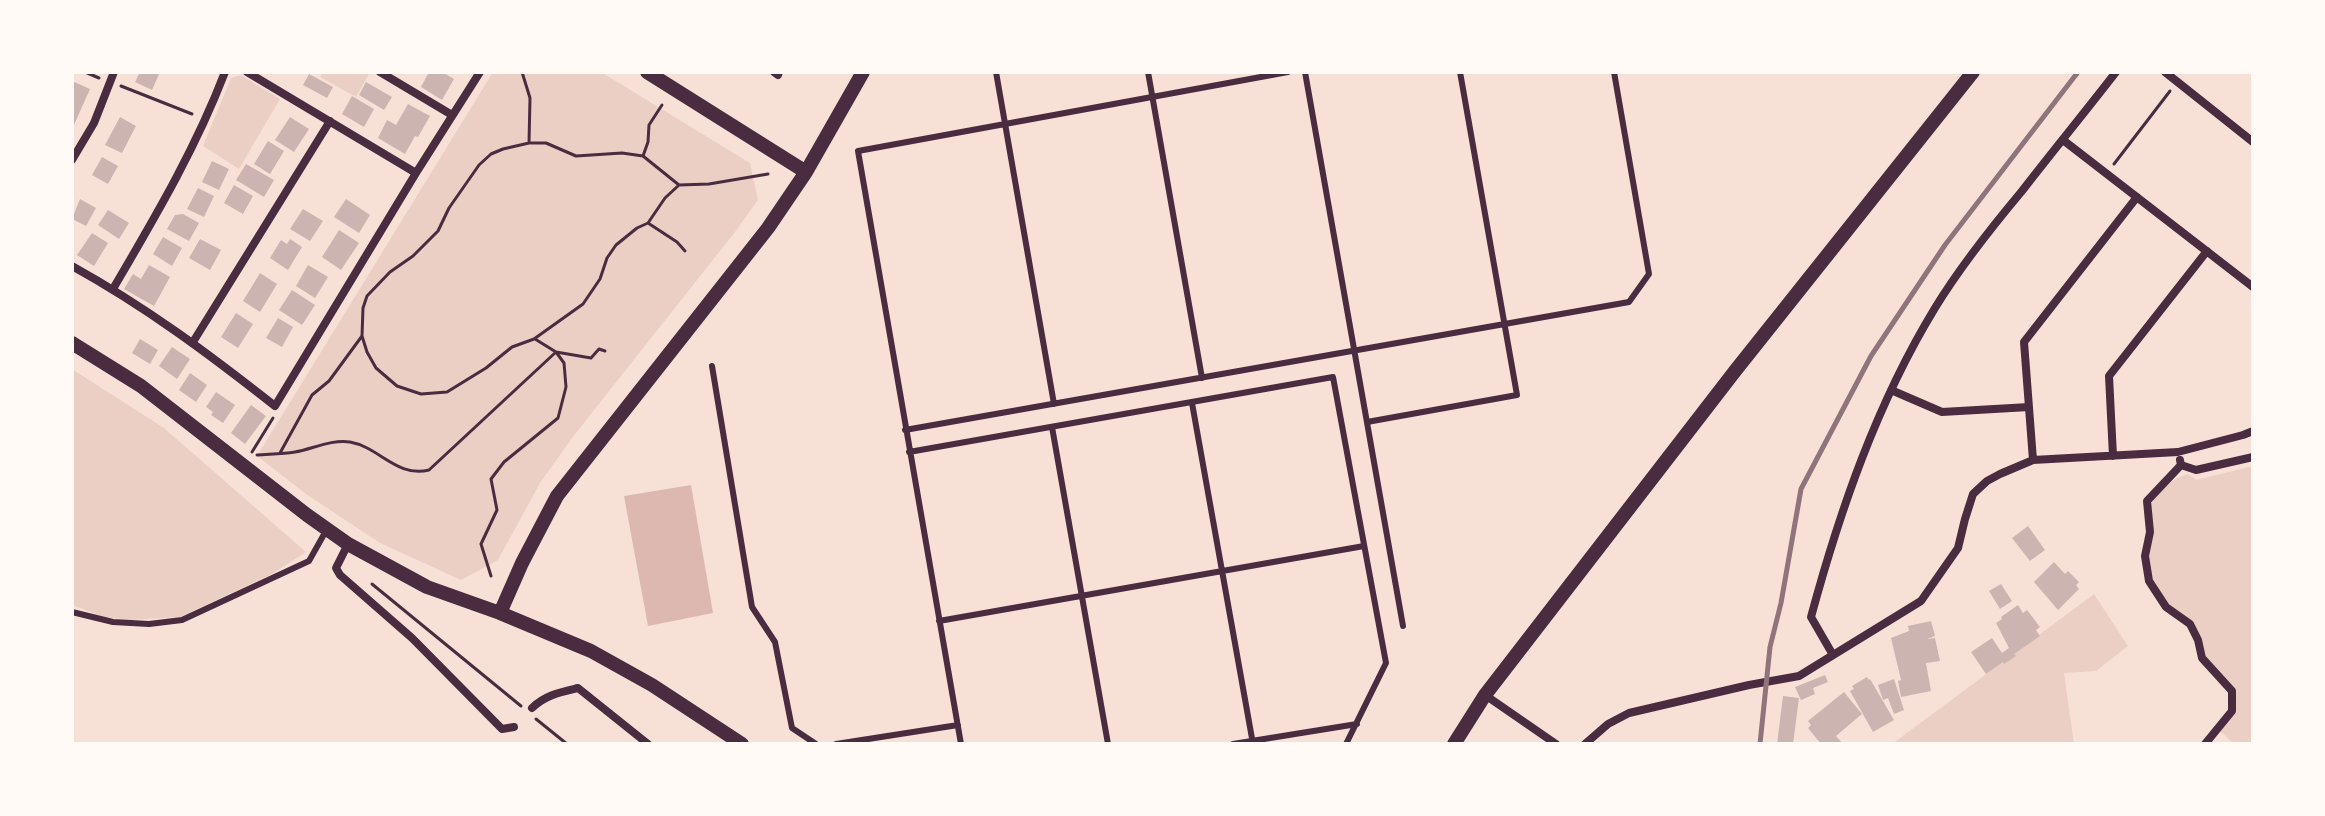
<!DOCTYPE html>
<style>
body{margin:0}
#map{position:relative;width:2325px;height:816px;overflow:hidden;background:#f7e1d7;font-family:"Roboto Serif",serif}
canvas{display:block}
.frame{position:absolute;inset:0;border:74px solid #fffaf5;pointer-events:none}
</style>
<div id="map">
<canvas width="2325" height="816"></canvas>
<div class="frame"></div>
</div>
<script>
const ctx = document.querySelector('canvas').getContext('2d');
ctx.lineJoin = 'round';
function fill(path, color) { ctx.fillStyle = color; ctx.fill(path, 'evenodd'); }
function trace(path, color, width, dash) { ctx.strokeStyle = color; ctx.lineWidth = width; ctx.lineCap = dash ? 'butt' : 'round'; ctx.setLineDash(dash || []); ctx.stroke(path); }
fill(new Path2D(`
 M323 72H366L369 74 356 97 320 77Z
 M493 72H601L750 163 758 200 735 232 572 438 540 483 498 560 461 580 380 543 306 494 257 456Z
 M241 75 280 99 239 169 203 146 231 78Z
 M72 369 164 428 306 552 272 574 180 617 130 620 104 617 72 605Z
 M2253 466V744H2234L2219 730 2235 710V690L2205 657 2193 623 2169 606 2152 580 2148 555 2150 507C2155 493 2173 477 2188 474L2196 480Z
 M2094 594 2128 646 2096 671 2064 673 2074 744H1892Z`), '#ebcfc5');
fill(new Path2D(`
 M691 485 713 613 648 626 624 496Z`), '#dcb8b0');
fill(new Path2D(`
 M140 72H160L152 90 135 82Z
 M429 72H442L454 79 442 100 421 87Z
 M309 74 333 87 327 98 303 85Z
 M72 81 90 89 74 125 72 124Z
 M366 82 392 97 384 110 359 95Z
 M352 96 374 109 364 127 342 114Z
 M408 104 430 116 418 137 415 136 405 154 378 138 387 120 396 125Z
 M120 117 136 126 122 153 105 145Z
 M290 117 309 129 294 152 275 140Z
 M268 141 284 151 270 174 254 164Z
 M102 157 118 166 108 184 92 175Z
 M212 161 229 169 219 190 202 182Z
 M246 164 274 180 264 197 236 180Z
 M234 185 253 196 243 214 224 203Z
 M198 188 214 196 204 217 187 209Z
 M80 199 96 208 86 226 72 219Z
 M346 199 370 215 359 233 334 217Z
 M303 209 323 221 310 241 290 229Z
 M108 210 129 223 119 239 98 225Z
 M183 214 199 223 189 241 167 229 175 215Z
 M339 230 359 243 341 270 322 257Z
 M92 233 108 243 94 266 77 255Z
 M163 237 182 248 172 266 153 254Z
 M200 239 221 250 210 270 189 258Z
 M290 239 302 247 288 270 270 258 281 240 287 244Z
 M149 265 170 277 154 306 124 289 133 274 141 279Z
 M308 265 328 277 315 298 296 286Z
 M260 273 277 284 260 312 243 301Z
 M292 290 315 305 302 325 279 310Z
 M236 313 253 324 238 348 221 337Z
 M278 318 293 327 282 347 266 338Z
 M140 339 158 350 150 364 132 353Z
 M172 347 190 359 177 379 159 366Z
 M190 373 207 385 196 402 179 390Z
 M216 392 235 405 223 423 211 415 213 412 206 407Z
 M251 405 266 416 245 444 231 433Z
 M2028 526 2045 550 2030 561 2012 538Z
 M2054 562 2065 574 2068 571 2079 582 2076 585 2079 589 2058 610 2034 582Z
 M2001 584 2012 601 2000 609 1989 591Z
 M2018 605 2023 613 2027 610 2040 627 2036 630 2040 636 2014 654 2016 656 2004 664 2003 662 1986 674 1971 652 1992 638 2002 653 2009 648 1996 623 2002 619 2001 617Z
 M1931 621 1935 636 1927 639 1935 638 1940 661 1926 663 1931 691 1901 697 1898 681 1901 680 1891 638 1909 631 1908 626Z
 M1825 675 1828 682 1813 688 1815 694 1801 700 1795 687Z
 M1867 677 1869 680 1870 679 1894 720 1873 732 1850 691 1854 689 1852 686Z
 M1894 679 1904 710 1894 714 1888 698 1883 700 1878 685Z
 M1844 692 1862 714 1836 736 1843 744H1821L1808 728 1811 725 1808 721Z
 M1783 696 1799 698 1793 744H1777Z`), '#ccb4b1');
trace(new Path2D(`
 M85 72 99 78
 M522 72 530 98 529 143
 M121 86 192 114
 M643 156 648 142 649 125 662 105
 M2114 164 2170 91
 M679 185 665 198 648 223 637 228 616 245 607 258 600 279 583 304 534 339 512 347 486 368 447 392 421 394 397 386 376 368 367 352 362 336 363 308 367 296 390 272 413 256 438 231 449 208 479 165 491 154 503 149 529 143H546L576 156 622 153 643 156 679 185 709 184 768 174
 M648 223 677 242 685 251
 M252 452 273 418
 M280 453 312 395 329 381 362 336
 M257 455C270 454 282 454 295 452 312 449 332 439 350 442 379 447 397 478 429 470L556 352 591 358 599 349 605 351
 M491 576 481 544 497 510 491 479 504 462 558 418 566 387 564 363 556 352 535 339
 M372 584 521 706
 M536 719 567 744`), '#4a2c40', 3);
trace(new Path2D(`
 M996 72 1054 404
 M1148 72 1202 378
 M1305 72 1403 626
 M712 366 752 607 775 642 792 728 816 744
 M1192 403 1253 744
 M1367 422 1517 395 1460 72
 M1052 427 1108 744
 M905 430 1629 302 1649 274 1614 72
 M909 452 1333 377 1386 663 1346 744
 M72 612 113 622 149 624 182 620 309 561 327 529
 M939 621 1364 546
 M836 744 958 725
 M961 744 858 151 1288 72
 M1233 744 1357 724`), '#4a2c40', 6);
trace(new Path2D(`
 M247 72 416 173
 M380 72 452 115
 M774 72 778 75 779 72
 M2165 72 2253 142
 M2063 140 2253 287
 M72 160 94 123 114 72
 M72 266C146 307 209 354 275 406L416 173 480 72
 M113 289C155 217 195 150 225 72
 M193 342 330 121
 M1891 390 1942 412 2029 407
 M2113 456 2109 376 2207 251
 M2033 460 2024 342 2137 197
 M2180 460 2181 465 2196 470 2253 457
 M2181 465 2147 501 2150 532 2145 556 2149 581 2166 607 2190 624 2198 640 2202 658 2232 691V711L2205 744
 M348 544 336 568 340 575 412 638 502 729 514 727
 M1833 655 1811 617C1840 510 1877 403 1935 308 1960 267 1991 228 2022 191 2053 151 2085 112 2116 72
 M1485 695 1556 744
 M532 708C545 695 561 692 578 688L648 744
 M1585 744 1608 724 1629 713 1749 685 1799 676 1921 601 1958 548 1965 519 1973 494 1987 481 2000 474 2033 460 2178 452 2243 435 2253 431`), '#4a2c40', 8);
trace(new Path2D(`
 M647 72 806 172
 M72 343 141 386 307 515 348 544 427 587 500 613 591 651 652 685 742 744
 M500 613 522 563 557 496 768 228 806 172 863 72
 M1454 744 1485 695 1735 371 1973 72`), '#4a2c40', 14);
trace(new Path2D(`
 M1760 744 1770 647 1781 603 1801 489 1871 356 1945 245 2078 72`), '#8f747c', 5);
</script>
